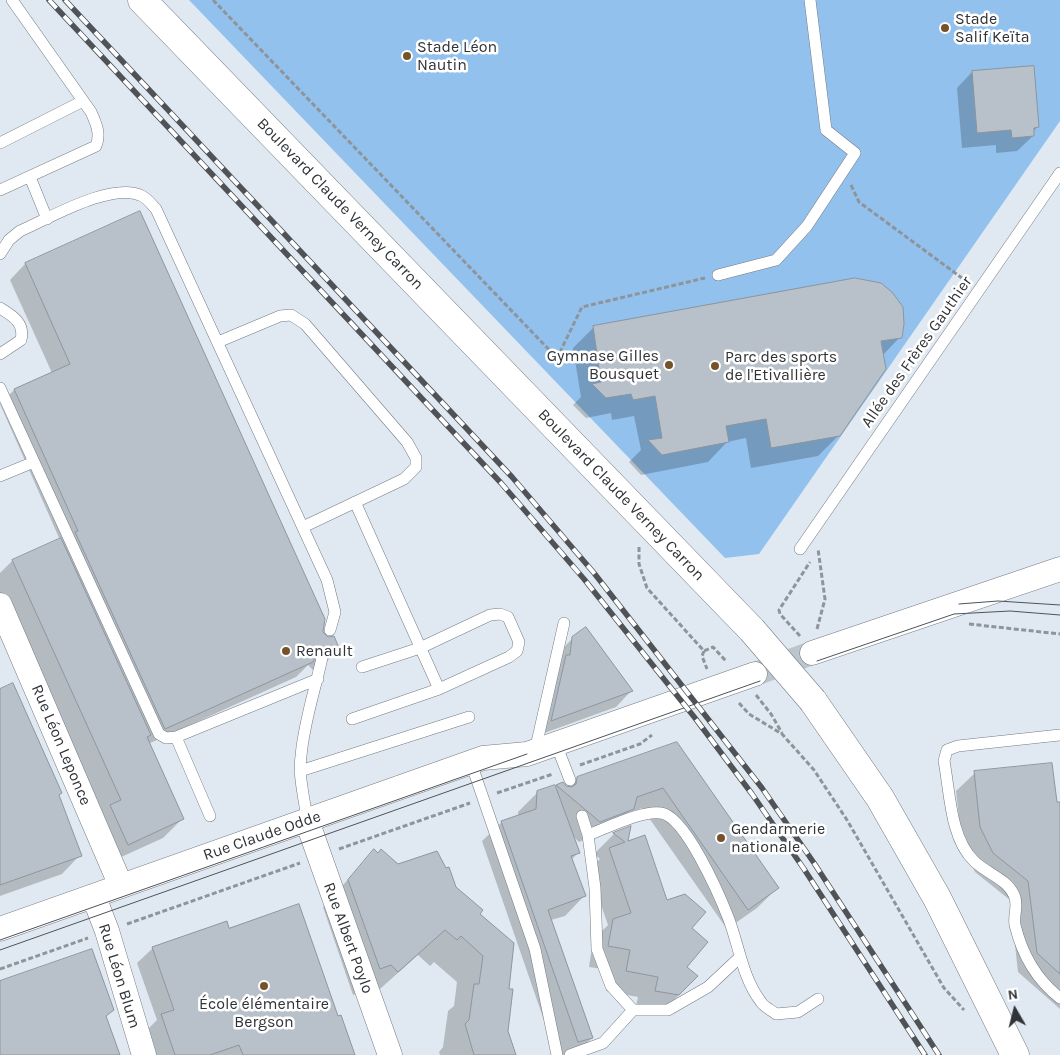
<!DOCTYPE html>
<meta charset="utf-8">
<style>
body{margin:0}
#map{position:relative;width:1060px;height:1055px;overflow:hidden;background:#e0e9f1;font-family:Karla,sans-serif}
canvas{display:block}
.north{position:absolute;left:990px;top:985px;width:50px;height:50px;-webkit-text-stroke:4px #fff;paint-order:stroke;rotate:352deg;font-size:14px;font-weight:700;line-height:20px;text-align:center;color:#303337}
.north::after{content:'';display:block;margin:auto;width:18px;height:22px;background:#303337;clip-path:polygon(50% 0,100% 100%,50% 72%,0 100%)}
</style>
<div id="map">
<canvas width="1060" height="1055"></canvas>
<div class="north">N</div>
</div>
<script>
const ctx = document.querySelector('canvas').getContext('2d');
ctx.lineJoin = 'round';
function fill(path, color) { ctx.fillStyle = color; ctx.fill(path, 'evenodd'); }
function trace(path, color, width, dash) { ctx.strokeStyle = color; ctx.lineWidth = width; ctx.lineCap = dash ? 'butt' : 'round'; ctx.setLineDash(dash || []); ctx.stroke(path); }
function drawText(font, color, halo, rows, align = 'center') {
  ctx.font = font + ' Karla,sans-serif'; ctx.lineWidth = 5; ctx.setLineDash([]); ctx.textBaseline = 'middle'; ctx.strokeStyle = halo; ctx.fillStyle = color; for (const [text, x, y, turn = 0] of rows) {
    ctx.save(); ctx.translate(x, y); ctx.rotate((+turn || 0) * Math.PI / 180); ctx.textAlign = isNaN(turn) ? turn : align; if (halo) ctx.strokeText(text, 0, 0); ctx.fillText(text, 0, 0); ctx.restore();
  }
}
fill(new Path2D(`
 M189 0H1060V121L759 554 725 558Z`), '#92c1ee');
fill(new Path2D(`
 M972 72 1037 127 1033 132V136L1017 151 996 153V145L962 148 957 88Z
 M140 213 322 633 338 650 323 665 313 670 308 665 296 677 148 744 182 819 163 838 108 863 0 596V573L12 561 60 540 0 404 14 390 52 373 10 280 25 264Z
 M594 327 900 337 882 356 839 435 818 456 751 468 746 438 727 442 708 462 641 475 629 462 641 450 634 416 612 420 611 413 586 418 573 405 581 397 573 348Z
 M573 638 631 691 616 707 536 736 557 654Z
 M0 690 61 793 58 796 80 855 62 874 0 896Z
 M676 743 778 887 757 908 727 929 642 808 629 812 612 829 579 842 573 836 579 852 571 860 584 896 565 916 551 920 592 1038 575 1055H556L482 841 502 822 518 816V812L538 792 562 784 568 788 578 778Z
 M975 773 1060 803V1009L1018 972 1010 900 975 872 962 846 956 791Z
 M629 828 626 843 667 901 690 928 682 992 661 1013 635 1011 638 997 606 991 610 970 589 967 593 940 608 925 589 870 600 859 594 854 614 834Z
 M374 851 398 865 455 888 478 914 507 990 506 1032 514 1055H440L439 1052 443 1047 448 1011 454 1006 457 982 434 962 430 966 418 955 371 997 364 991 353 995 323 907Z
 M228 930 338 1018 354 1055H155L146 1031 157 1020 137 963 153 948Z`), '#0003');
const building = new Path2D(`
 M1034 66 1039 127 1034 128V136L1012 138 1011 130 977 133 972 71Z
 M140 211 325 619 323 632 328 637 334 636 340 650 329 655 324 651H319L313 662 165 729 75 532 78 531 14 389 70 364 25 263Z
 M855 278 881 283 892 292 903 307 904 324 902 338 881 341 886 369 840 436 771 448 766 419 726 426 729 442 662 455 648 440 662 438 655 396 633 400 631 394 606 398 592 384 601 382 593 326Z
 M61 538 151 735 147 737 184 819 128 845 110 805 121 800 12 560Z
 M586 627 633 691 551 721 566 655H570L572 637Z
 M13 683 62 793 59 795 82 856 0 885V689Z
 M677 742 779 888 748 910 663 788 637 797 634 809 600 822 556 785 563 782 566 786 572 787 576 784 577 777Z
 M1052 763 1057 802H1060V974L1037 953 1028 881 993 853 980 827 974 771Z
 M555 785 580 853 571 856 586 896 548 910 593 1038 578 1042 501 821 536 809 537 791Z
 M631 826 628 841 645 835 667 900 685 894 706 912 692 928 708 942 687 967 698 976 679 995 655 991 658 977 626 971 630 950 608 946 613 919 631 913 609 848 625 842 613 833Z
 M374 849 378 853 381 849 398 864 437 851 446 868 449 867 456 887 483 910 480 914 514 943 509 989H513L508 1031 516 1055H474L465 1024 469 1020 474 984H479L483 956 461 936 457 940 445 930 398 972 391 965 380 969 348 880Z
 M299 904 338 1016 341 1015 355 1055H243L239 1045 210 1055H175L161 1014 174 1010 152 947 227 921 229 928Z
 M92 949 114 1010 106 1016 120 1055H0V981Z`);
fill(building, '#b8c0c9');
trace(building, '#8d959d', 1);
trace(new Path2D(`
 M755 674 812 653`), '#bdc5cc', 24, [24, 12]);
const lane = new Path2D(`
 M0 143 83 101
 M30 177 47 219
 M0 190 96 146C101 134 96 123 91 112L12 0
 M0 254 9 240 20 231C50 218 112 181 142 196 148 199 152 205 156 209L327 580 335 612 330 630
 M718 275 776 260 807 226 855 153 826 130 810 0
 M0 308C13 316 25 323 21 340L0 354
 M218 342 280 316 291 315 305 324 407 442 416 458V467L404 479 303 527
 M0 388 159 734 166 738 176 737
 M0 476 34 462
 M355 502 439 689
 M800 549 1060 173
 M352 719 439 689 509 657 517 651 519 642 508 617 500 614 490 615 420 648 362 667
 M1060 735 958 746 947 750 944 761C950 792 950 838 974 861 986 873 1007 879 1014 895 1019 905 1013 915 1015 925 1022 954 1037 980 1060 998
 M556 744 570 780
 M535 751 564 623
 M471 763 535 949 557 1055
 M300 771 469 717
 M210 816 176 737 318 679
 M582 816 588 835 595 888 597 949 611 986 633 1010
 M307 821C305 799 298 778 301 756 304 722 315 690 322 658
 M588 835C607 828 642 810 661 813 685 816 719 894 728 917 739 945 742 977 761 1002 764 1007 771 1010 776 1014L798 1012 818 999
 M570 1055 603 1043 633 1010H668L708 987 739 958`);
const street = new Path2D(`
 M0 605 121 886
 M812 653 1060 569
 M307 821 390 1055
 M94 897 107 931 144 1055
 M0 929 483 758 527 754 755 674`);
const secondary = new Path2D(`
 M142 0 752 630
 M813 701 880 798 937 898 1015 1055`);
trace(lane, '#747b83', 12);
trace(street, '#747b83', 25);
trace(secondary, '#747b83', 29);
trace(new Path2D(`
 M213 0 557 358 582 307 705 278
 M851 185 859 202 966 281
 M639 547V564L647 588 704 651 713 647 726 661
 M969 624 1060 634
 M817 629 825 599 818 549
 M800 636 780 614 779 610 810 562
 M704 651 702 656 707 669
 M756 695 771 714 782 733
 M739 703 749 714 782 734 814 770 847 820 944 988 964 1010
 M580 765 640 744 652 735
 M497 793 553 774
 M339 849 470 803
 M127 924 300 863
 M0 969 88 938`), '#8d949a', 3, [5, 2.5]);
trace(lane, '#fff', 11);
trace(street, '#fff', 24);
trace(secondary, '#fff', 28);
trace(new Path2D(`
 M959 604 998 601 1060 605
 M817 661 954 614 1010 611 1060 615
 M0 940 527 754
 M0 950 760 681`), '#4f5357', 1);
const rail = new Path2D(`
 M49 0 501 483 584 579 695 718 752 794 804 869 925 1055
 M65 0 512 477 594 573 762 788 814 863 939 1055`);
trace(rail, '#4f5357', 5.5);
trace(rail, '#fff', 4, [11]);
const secondaryBridge = new Path2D(`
 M752 630 813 701`);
trace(secondaryBridge, '#747b83', 29, []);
trace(secondaryBridge, '#fff', 28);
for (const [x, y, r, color] of [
 [945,28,5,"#75522a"],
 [407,56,5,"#75522a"],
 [669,365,5,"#75522a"],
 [715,366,5,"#75522a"],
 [286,651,5,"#75522a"],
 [721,838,5,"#75522a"],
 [264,986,5,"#75522a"]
]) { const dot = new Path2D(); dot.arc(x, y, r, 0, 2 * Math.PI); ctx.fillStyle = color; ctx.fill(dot); trace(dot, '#fff', 2); }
drawText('16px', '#303337', '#fff', [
 ["Stade",955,19],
 ["Salif Keïta",955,37],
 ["Stade Léon",417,47],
 ["Nautin",417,65],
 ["Gymnase Gilles",659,356,"right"],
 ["Bousquet",659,374,"right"],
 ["Parc des sports",725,357],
 ["de l'Etivallière",725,375],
 ["Renault",296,651],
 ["Gendarmerie",731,829],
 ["nationale",731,847],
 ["École élémentaire",264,1004,"center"],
 ["Bergson",264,1022,"center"]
], 'left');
drawText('16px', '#303337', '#fff', [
 ["Boulevard Claude Verney Carron",340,204,46],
 ["Allée des Frères Gauthier",917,352,-55],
 ["Boulevard Claude Verney Carron",621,495,46],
 ["Rue Léon Leponce",61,745,67],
 ["Rue Claude Odde",262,836,-19],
 ["Rue Albert Poylo",348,938,70],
 ["Rue Léon Blum",119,976,73]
]);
</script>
